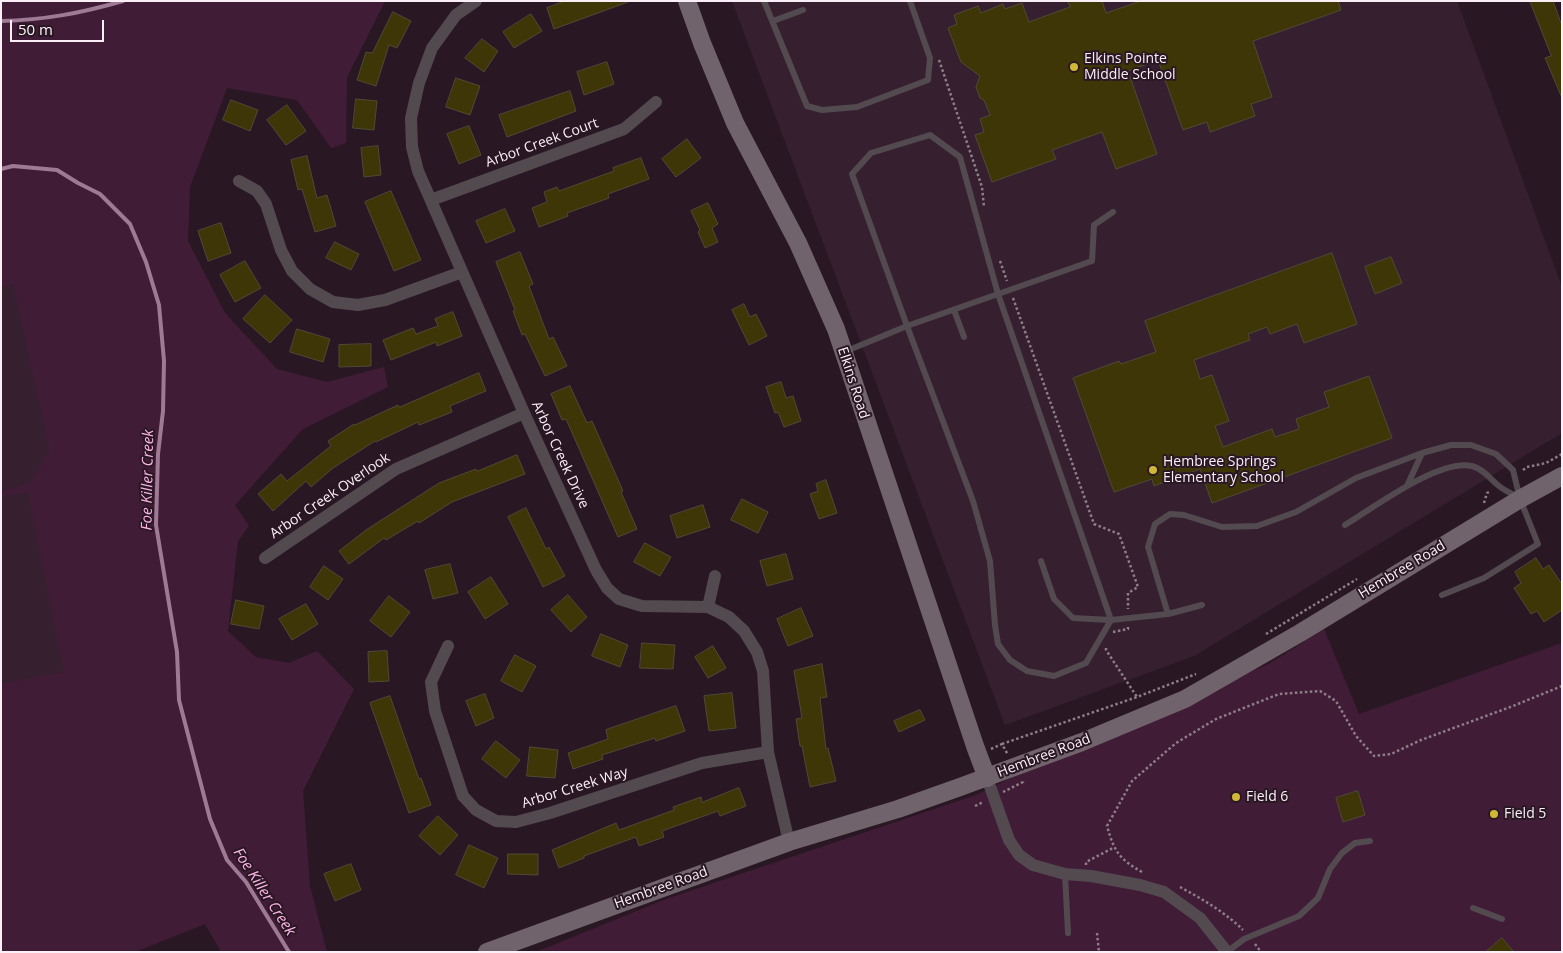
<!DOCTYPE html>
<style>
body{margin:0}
#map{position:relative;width:1563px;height:953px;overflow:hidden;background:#291824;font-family:"Open Sans",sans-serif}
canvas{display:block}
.frame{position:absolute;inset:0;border:2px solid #fbeff7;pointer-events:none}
.scale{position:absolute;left:10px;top:20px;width:94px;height:22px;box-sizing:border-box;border:2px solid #fbeff7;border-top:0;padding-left:6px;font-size:15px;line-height:18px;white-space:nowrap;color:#fbeff7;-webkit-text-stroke:4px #291824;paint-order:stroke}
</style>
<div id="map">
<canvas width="1563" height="953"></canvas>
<div class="frame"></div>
<div class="scale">50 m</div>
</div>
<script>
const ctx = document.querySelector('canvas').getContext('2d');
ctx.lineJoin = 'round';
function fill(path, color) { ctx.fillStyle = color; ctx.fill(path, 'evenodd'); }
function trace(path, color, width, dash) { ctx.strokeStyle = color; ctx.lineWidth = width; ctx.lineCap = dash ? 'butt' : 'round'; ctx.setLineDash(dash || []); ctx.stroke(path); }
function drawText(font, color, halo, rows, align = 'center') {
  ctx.font = font + ' "Open Sans",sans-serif'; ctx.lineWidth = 4; ctx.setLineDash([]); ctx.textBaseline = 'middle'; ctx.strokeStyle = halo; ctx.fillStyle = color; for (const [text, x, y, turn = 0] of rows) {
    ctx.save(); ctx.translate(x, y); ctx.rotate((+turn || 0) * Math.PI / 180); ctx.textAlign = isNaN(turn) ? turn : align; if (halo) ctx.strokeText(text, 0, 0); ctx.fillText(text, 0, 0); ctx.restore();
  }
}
fill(new Path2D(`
 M732 1H1457L1562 287V433L1194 656 1005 725Z
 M34 252 93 690 1 711V259Z`), '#362030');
fill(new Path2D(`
 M1 1H385L347 77 346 143 331 148 297 100 227 88 190 187 188 241 225 313 277 369 327 382 384 367 388 387 303 429 235 505 249 526 238 541 228 631 256 657 289 663 317 651 354 689 303 791 310 886 327 952H221L205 924 135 952H1V686L4 682H10L64 672 28 492 1 497V491L30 484 50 450 13 284 1 287Z
 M1324 629 1359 714 1562 643V952H536L666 899 976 795 1153 709 1267 665Z`), '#401c36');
trace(new Path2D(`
 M1 21C45 20 81 13 123 1
 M1 169 13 166 57 170 78 183 100 194 130 224 146 262 159 305 164 361 163 411 158 454 156 525 177 652 179 700 210 819 227 860 246 882 289 952`), '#9e7a94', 4);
const building = new Path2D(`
 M565 1H627L628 2 554 29 547 8Z
 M1068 1H1102L1106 13 1141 1H1338L1341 10 1253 41 1272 97 1251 104 1255 116 1210 132 1207 122 1183 130 1158 60 1128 71 1157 154 1116 169 1102 132 1052 150 1056 159 992 182 975 135 984 132 980 119 990 115 984 100 980 98 976 87 980 76 961 62 948 28 957 24 954 15 978 6 981 13 1003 4 1005 9 1022 3 1029 22 1070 7Z
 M1530 1H1553L1562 26V98L1545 58 1551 56Z
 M393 12 411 21 397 48 389 45 376 86 357 80 366 52 372 53Z
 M531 14 542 31 514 48 503 32Z
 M482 39 498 51 484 72 465 58Z
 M607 62 614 84 584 95 577 72Z
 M456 78 480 86 470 115 446 107Z
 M570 91 576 111 507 137 499 115Z
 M356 99 377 101 374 130 353 128Z
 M231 100 258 110 250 131 223 120Z
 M287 105 306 131 286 145 267 120Z
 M469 126 481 155 459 164 447 134Z
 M687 139 701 158 676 177 662 159Z
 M378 146 381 175 364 177 361 148Z
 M307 156 317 198 327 195 336 226 315 232 302 189 298 190 291 160Z
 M641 158 649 179 608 194 609 198 567 213 568 216 539 227 532 208 547 202 544 192 557 187 559 191 614 171 613 168Z
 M391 191 421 260 394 271 365 202Z
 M708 203 718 224 712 228 718 242 705 248 698 232 700 230 691 211Z
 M505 209 515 231 486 243 476 221Z
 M221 223 231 253 208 261 198 231Z
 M335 242 359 254 351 270 326 258Z
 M520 252 533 284 529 286 549 339 553 337 567 366 545 376 525 334 522 335 513 311 515 310 496 262Z
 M1332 253 1357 324 1304 343 1297 324 1270 334 1267 327 1248 334 1250 340 1194 360 1200 379 1212 375 1229 421 1215 426 1223 447 1272 429 1275 437 1299 429 1296 419 1329 407 1324 392 1369 376 1392 438 1212 503 1200 469 1154 486 1152 479 1114 492 1073 378 1119 361 1121 364 1156 352 1145 321Z
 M1391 257 1402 283 1375 294 1365 267Z
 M245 261 261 288 235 302 220 275Z
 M265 295 292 320 270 343 243 319Z
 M744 304 750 317 756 314 767 336 749 345 732 310Z
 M453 312 462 336 437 346 436 342 391 360 383 340 413 328 416 334 438 326 435 319Z
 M297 329 330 339 323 362 290 352Z
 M371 344V366L339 367V345Z
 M479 373 486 391 450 406 452 412 419 425 418 422 376 442 375 441 333 468 311 487 306 481 273 511 258 494 281 474 287 481 331 446 328 441 354 424 355 425 398 405 399 407Z
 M781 382 786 398 793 396 801 421 784 427 778 412 775 413 766 387Z
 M570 386 587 423 592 421 623 491 621 492 637 529 618 537 566 419 562 420 551 394Z
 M517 455 525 474 452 502 419 523 418 521 386 540 384 538 349 564 339 551 366 530 439 483 476 469 477 471Z
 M826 480 837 513 819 519 810 494 818 491 816 484Z
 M742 499 768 512 758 533 731 520Z
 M703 505 710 527 677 538 670 516Z
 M526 508 546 549 549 547 565 576 543 587 508 517Z
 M645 543 671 557 660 576 634 562Z
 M786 554 793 579 767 586 760 561Z
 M1536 558 1543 569 1549 565 1562 584V610L1544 622 1537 611 1531 614 1514 588 1521 583 1515 572Z
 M450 564 458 593 433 599 425 570Z
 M324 566 343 579 328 600 310 587Z
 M491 577 508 604 485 619 468 592Z
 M568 595 587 617 571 632 551 610Z
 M389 596 410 612 391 637 370 621Z
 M236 600 264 606 259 629 231 624Z
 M306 604 318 624 292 640 279 619Z
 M801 608 813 636 788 646 777 619Z
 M601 634 628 645 620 667 592 656Z
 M642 643 675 645 673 669 640 668Z
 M713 646 726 668 708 678 695 657Z
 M387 651 389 681 369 682 368 652Z
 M515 655 536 666 522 692 501 681Z
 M822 664 827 697 820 698 826 749 828 748 836 781 810 787 802 746H800L796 719 802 718 794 671Z
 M732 693 736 728 709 731 704 696Z
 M485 694 494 718 476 726 466 701Z
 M390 696 419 779 421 778 431 805 409 813 370 703Z
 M676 706 685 731 656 741 655 738 602 755 603 759 573 769 568 753 608 739 606 730Z
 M920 710 925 720 899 732 894 721Z
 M496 741 520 760 506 778 482 759Z
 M530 747 558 750 555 778 527 776Z
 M739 788 746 806 720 816 718 811 662 831 664 837 639 846 636 837 584 856V858L559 868 552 850 616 823 619 830 674 810 673 807 701 797 702 802Z
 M1358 791 1365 815 1343 822 1336 798Z
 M438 816 458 835 440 855 419 836Z
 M469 845 498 858 484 888 456 875Z
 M508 854H538V875L508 874Z
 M351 864 361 890 335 901 324 874Z
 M1502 938 1514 952H1486Z`);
fill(building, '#3f3607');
trace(building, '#4e4a35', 1);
trace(new Path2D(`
 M939 60 982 187 984 207
 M1000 261 1007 281
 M1013 298 1094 524 1119 534 1138 587 1128 593V609
 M1523 470 1527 467 1546 463 1562 454
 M1484 503 1487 493 1491 491
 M1113 632 1128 629V627
 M1266 634 1357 579
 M1106 648V650L1137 697
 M1002 744 1137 697 1196 674
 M991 749 1002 744 1008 755
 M1003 792 1023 782 1022 780
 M975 806 983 802
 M1086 865V862L1113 848
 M1142 872C1119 859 1114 851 1107 826L1132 781 1176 743 1216 719 1279 694 1320 691 1336 701 1356 736 1374 756 1391 754 1421 740 1513 706 1562 686
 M1180 887C1202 899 1225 912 1243 930
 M1097 933 1099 952
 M1255 944 1261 952`), '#8d7e88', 2.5, [2.5, 2.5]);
trace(new Path2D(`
 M764 1 807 106 822 110 857 107 928 80 930 58 910 1
 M773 21 803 10
 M930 135 960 157 998 294 1111 620 1086 663 1054 676 1027 671 1010 660 998 644 995 625 990 561 973 501 907 326 852 174 871 153Z
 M954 310 964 337
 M844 352 907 326 1092 261 1094 225 1113 212
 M1407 486 1422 453
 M1345 525C1375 507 1438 459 1472 466 1484 469 1490 479 1499 486 1505 491 1513 494 1519 498
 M1041 561 1054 599 1073 618 1111 620 1168 614 1202 605
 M1168 614 1148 547 1155 524 1170 514 1184 515 1222 527 1257 526 1296 512 1356 478 1422 453 1451 445H1471L1496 454 1513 470 1520 499 1538 544 1484 578 1442 595
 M1065 874 1068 933
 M1473 908 1502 919
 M1227 952 1244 939 1299 916 1318 898 1330 869 1342 853 1355 843 1370 841`), '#534a50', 6);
trace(new Path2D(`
 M476 1 456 15 432 48 419 83 411 118 412 147 418 171 524 413 596 570 607 588 619 599 642 606 708 607 729 617 744 631 757 652 763 671 768 752 789 842
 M239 181 257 191 266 204 281 250 292 271 310 289 333 302 358 305 385 300 462 272
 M431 200 624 129 656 102
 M265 558 396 469 524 413
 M708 607 715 576
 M448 646 431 682 435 711 463 796 476 810 496 821 516 822 550 813 702 763 768 752
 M987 778 1009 840 1019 855 1033 865 1065 874 1091 876 1140 885 1164 892 1200 918 1227 952`), '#534a50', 12);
trace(new Path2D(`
 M687 1 702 43 735 123 798 243 836 329 975 746 987 778
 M487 952 789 842 898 809 960 787 1082 742 1185 699 1300 633 1520 499 1562 476`), '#71636c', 18);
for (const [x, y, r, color] of [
 [1074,67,5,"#d0b836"],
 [1153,470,5,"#d0b836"],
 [1236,797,5,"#d0b836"],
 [1494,814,5,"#d0b836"]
]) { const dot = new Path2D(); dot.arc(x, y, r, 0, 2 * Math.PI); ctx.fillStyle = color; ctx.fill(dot); trace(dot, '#291824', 2); }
drawText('14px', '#fbeff7', '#291824', [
 ["Elkins Pointe",1084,59],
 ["Middle School",1084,75],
 ["Hembree Springs",1163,462],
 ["Elementary School",1163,478],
 ["Field 6",1246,797],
 ["Field 5",1504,814]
], 'left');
drawText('14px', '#fbeff7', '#291824', [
 ["Arbor Creek Court",542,143,-20],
 ["Elkins Road",853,383,72],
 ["Arbor Creek Drive",560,455,65],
 ["Arbor Creek Overlook",330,496,-34],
 ["Hembree Road",1402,570,-31],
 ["Hembree Road",1044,756,-21],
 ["Arbor Creek Way",575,788,-17],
 ["Hembree Road",661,888,-20]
]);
drawText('italic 15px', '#feb3e8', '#291824', [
 ["Foe Killer Creek",148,480,-89],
 ["Foe Killer Creek",264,892,57]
]);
</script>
